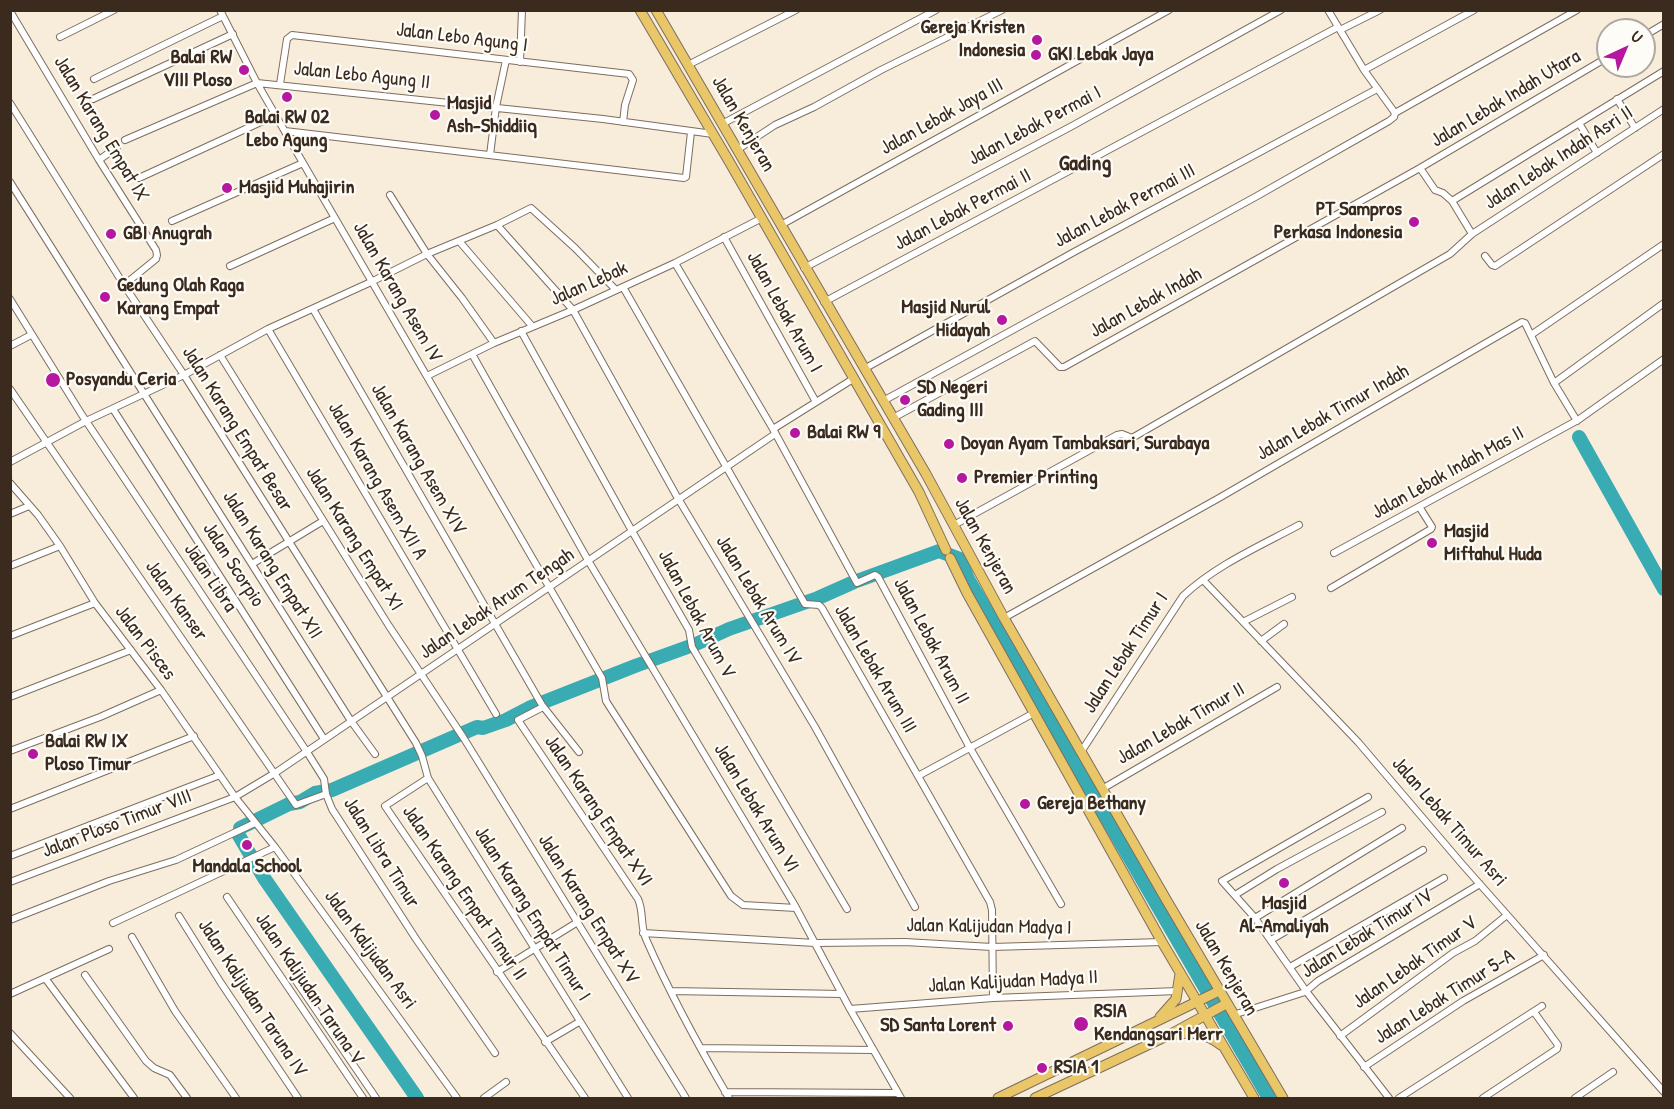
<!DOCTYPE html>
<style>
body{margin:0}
#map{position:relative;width:1674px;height:1109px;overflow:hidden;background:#f8ecda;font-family:"Patrick Hand",sans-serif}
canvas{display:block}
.frame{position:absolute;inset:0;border:12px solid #3b2a1e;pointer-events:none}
.north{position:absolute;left:1596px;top:18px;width:60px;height:60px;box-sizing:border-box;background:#fdfcf7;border:2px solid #afa8a0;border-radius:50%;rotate:44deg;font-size:16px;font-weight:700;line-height:24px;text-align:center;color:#3b2a1e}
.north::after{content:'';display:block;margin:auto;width:21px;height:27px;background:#b5179e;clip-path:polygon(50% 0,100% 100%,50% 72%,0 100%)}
</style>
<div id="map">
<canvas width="1674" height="1109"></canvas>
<div class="frame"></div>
<div class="north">U</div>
</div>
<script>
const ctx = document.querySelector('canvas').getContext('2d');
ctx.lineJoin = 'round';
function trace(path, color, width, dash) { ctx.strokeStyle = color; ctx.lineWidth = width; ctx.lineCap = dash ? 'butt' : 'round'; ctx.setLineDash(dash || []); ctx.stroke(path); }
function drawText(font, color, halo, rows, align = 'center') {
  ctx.font = font + ' "Patrick Hand",sans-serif'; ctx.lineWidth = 4.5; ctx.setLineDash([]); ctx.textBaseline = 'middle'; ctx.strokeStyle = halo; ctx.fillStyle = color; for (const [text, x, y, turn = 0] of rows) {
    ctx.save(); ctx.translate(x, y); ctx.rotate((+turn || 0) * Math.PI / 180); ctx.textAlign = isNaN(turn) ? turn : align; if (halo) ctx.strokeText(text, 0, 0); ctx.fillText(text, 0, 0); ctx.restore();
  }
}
trace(new Path2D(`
 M1579 437 1664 589
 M240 828 289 804 300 802 315 793 332 790 477 727 483 728 506 720 531 707 635 666 696 644 729 629 818 598 854 582 939 551 960 559 968 579 1269 1098
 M238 834 264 878 417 1098`), '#39abb2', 14);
const minor = new Path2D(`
 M220 10 257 83 303 163 602 678 606 701 731 896 743 905 796 908
 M1328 10 1364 70 1395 113
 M10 11 99 160 156 250 157 255 156 259 124 285
 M1340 30 1380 10
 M1644 36 1664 24
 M60 37 114 10
 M520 62 522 10
 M688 65 796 10
 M1364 70 1474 10
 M94 79 223 16
 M280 84 287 39 292 35 629 74 633 80 625 105 623 122
 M93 99 233 34
 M1617 99 1635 128
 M10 103 124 285 184 375 416 743 422 756 428 778 628 1098
 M1579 123 1597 153
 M722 124 936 10
 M285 131 684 178 686 177 691 132
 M125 140 257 83 603 119 713 134
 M737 150 775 125 814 107 881 70 1002 10
 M490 155 496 107 506 60
 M99 160 117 147
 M139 178 276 115
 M10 182 351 721 375 754
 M390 195 427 254 462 298 494 343
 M1452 201 1664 71
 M172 221 303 163
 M497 225 573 310 676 495 815 727 915 907
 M781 225 1169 10
 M1472 234 1664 109
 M724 237 816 402
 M459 241 532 326
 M1485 256 1492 265 1495 266 1664 154
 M675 263 773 429 857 583 875 575 878 577 970 748 1061 904
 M230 266 335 218
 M804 268 1072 126 1281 10
 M623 287 805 604 819 605 822 608 990 902 992 910 993 998
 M10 299 82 415 307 752 324 779 326 794 332 809 416 939 495 1053
 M824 302 1338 27
 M313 309 542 705 579 752
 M268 329 496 714
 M521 331 632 531 689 630 692 647 847 909
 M1531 335 1664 244
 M10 346 31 335
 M472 354 589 562 794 904 850 1009 901 1098
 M220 355 389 626 463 737 686 1098
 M864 369 1074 252 1377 89
 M427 376 494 343 573 310 675 263 762 218
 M1554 383 1664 303
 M10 389 296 805 326 794
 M883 401 1257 196 1389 121 1394 117 1395 113 1577 10
 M113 409 324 739
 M893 418 1035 341 1060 367H1064L1420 168 1608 57
 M773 429 853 379
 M10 462 86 421 184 375 268 329 371 282 427 254 497 225 531 208 575 248 616 290
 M10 483 38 515 60 546 95 603 161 690 235 797 275 847 457 1098
 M10 514 29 506
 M954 525 1117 435 1122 434 1132 438 1450 254 1472 234 1452 201 1443 193 1435 190 1420 168
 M1334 553 1578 420 1664 359
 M252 564 323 521
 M10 566 60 546
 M1203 580 1358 742 1462 864 1664 1092
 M1331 588 1431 529 1432 527 1420 508
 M1004 618 1219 498 1522 322 1525 323 1554 383 1577 421
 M1243 622 1292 597
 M10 636 95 603
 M1261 641 1284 624
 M10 697 131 650
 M543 707 518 720 638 899C644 912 640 926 646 939 670 994 699 1047 729 1098
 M10 751 100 717 161 690
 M1081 752 1183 596C1216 565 1260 546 1299 525
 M918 776 1034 713
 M428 778 385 806 585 1098
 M1102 789 1277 687
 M1368 797 1222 881 1255 918 1306 991 1389 1098
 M10 809 194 736
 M10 856 220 775
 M10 882 235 797 275 773 775 434
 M1235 895 1277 869 1382 812
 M227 897 363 1098
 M179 916 221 983 298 1098
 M1255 918 1402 828
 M10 920 109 881 176 860 255 823
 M113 923 275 847
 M643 933 815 943 905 942 992 947 1162 942
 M132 937 175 1011 236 1098
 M1271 940 1423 850
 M1290 967 1444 878
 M497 972 576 923
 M85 975 146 1061 154 1068 170 1075 187 1098
 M45 978 134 1098
 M294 978 376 1098
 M671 991 842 994
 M10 994 109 949
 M850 1009 993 998 1178 991
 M1233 1015 1305 992 1318 981 1480 884
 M10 1033 70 1098
 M1340 1036 1453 953 1475 941 1507 915
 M545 1042 579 1022
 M702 1048 873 1050
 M1364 1067 1463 1001 1544 955
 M725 1092 898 1093
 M484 1098 506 1082
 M1399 1098 1542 1006
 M1483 1098 1557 1049 1558 1045 1534 1012
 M1575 1098 1613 1072`);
const primary = new Path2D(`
 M640 10 730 163 919 492 946 550
 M656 10 926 474 1004 618 1167 901 1283 1098
 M950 558 967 593 1162 942 1254 1098
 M1160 1017 1176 999 1180 974
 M1175 1034C1194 1032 1206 1033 1221 1045
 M998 1098 1219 991
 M1035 1098 1169 1035 1226 1004`);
trace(minor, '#7d6e60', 8);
trace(primary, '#7d6e60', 11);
trace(minor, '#fff', 6);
trace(primary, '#e9c769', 9);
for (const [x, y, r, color] of [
 [1037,40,6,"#b5179e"],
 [1036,55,6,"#b5179e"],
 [244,70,6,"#b5179e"],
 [287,97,6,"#b5179e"],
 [435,115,6,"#b5179e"],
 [227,188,6,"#b5179e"],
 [1414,222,6,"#b5179e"],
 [111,234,6,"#b5179e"],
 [105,297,6,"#b5179e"],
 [1002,320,6,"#b5179e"],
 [53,380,8,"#b5179e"],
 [905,400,6,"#b5179e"],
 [795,433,6,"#b5179e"],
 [949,444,6,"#b5179e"],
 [962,478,6,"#b5179e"],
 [1432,543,6,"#b5179e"],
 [33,754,6,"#b5179e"],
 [1025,804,6,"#b5179e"],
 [247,845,6,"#b5179e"],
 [1284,883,6,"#b5179e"],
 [1081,1024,8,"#b5179e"],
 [1008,1026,6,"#b5179e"],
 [1042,1068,6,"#b5179e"]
]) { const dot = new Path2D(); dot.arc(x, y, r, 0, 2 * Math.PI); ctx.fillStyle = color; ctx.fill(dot); trace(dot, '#fdfcf7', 2); }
drawText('bold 20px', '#3b2a1e', '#fdfcf7', [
 ["Gereja Kristen",1025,28,"right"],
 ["Indonesia",1025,51,"right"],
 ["GKI Lebak Jaya",1048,55],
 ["Balai RW",232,58,"right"],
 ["VIII Ploso",232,81,"right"],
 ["Masjid",447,104],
 ["Ash-Shiddiiq",447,127],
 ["Balai RW 02",287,118,"center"],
 ["Lebo Agung",287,141,"center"],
 ["Masjid Muhajirin",239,188],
 ["PT Sampros",1402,210,"right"],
 ["Perkasa Indonesia",1402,233,"right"],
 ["GBI Anugrah",123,234],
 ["Gedung Olah Raga",117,286],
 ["Karang Empat",117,309],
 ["Masjid Nurul",990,308,"right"],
 ["Hidayah",990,331,"right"],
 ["Posyandu Ceria",66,380],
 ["SD Negeri",917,388],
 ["Gading III",917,411],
 ["Balai RW 9",807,433],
 ["Doyan Ayam Tambaksari, Surabaya",961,444],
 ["Premier Printing",974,478],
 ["Masjid",1444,532],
 ["Miftahul Huda",1444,555],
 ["Balai RW IX",45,742],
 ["Ploso Timur",45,765],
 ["Gereja Bethany",1037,804],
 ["Mandala School",247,867,"center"],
 ["Masjid",1284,904,"center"],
 ["Al-Amaliyah",1284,927,"center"],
 ["RSIA",1094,1012],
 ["Kendangsari Merr",1094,1035],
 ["SD Santa Lorent",996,1026,"right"],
 ["RSIA 1",1054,1068]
], 'left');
drawText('20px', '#3b2a1e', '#fdfcf7', [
 ["Jalan Lebo Agung I",462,38,7],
 ["Jalan Lebo Agung II",362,76,6],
 ["Jalan Lebak Indah Utara",1506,99,-31],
 ["Jalan Lebak Jaya III",942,117,-29],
 ["Jalan Kenjeran",743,124,60],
 ["Jalan Lebak Permai I",1035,126,-28],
 ["Jalan Karang Empat IX",101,129,59],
 ["Jalan Lebak Indah Asri II",1559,158,-33],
 ["Jalan Lebak Permai III",1125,206,-28],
 ["Jalan Lebak Permai II",963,210,-28],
 ["Jalan Lebak",589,284,-24],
 ["Jalan Karang Asem IV",397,292,60],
 ["Jalan Lebak Indah",1146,303,-29],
 ["Jalan Lebak Arum I",784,312,61],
 ["Jalan Lebak Timur Indah",1333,413,-30],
 ["Jalan Karang Empat Besar",237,429,58],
 ["Jalan Karang Asem XIV",418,459,60],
 ["Jalan Lebak Indah Mas II",1448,473,-29],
 ["Jalan Karang Asem XII A",377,481,60],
 ["Jalan Karang Empat XI",354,539,58],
 ["Jalan Kenjeran",985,546,61],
 ["Jalan Scorpio",233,565,57],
 ["Jalan Karang Empat XII",272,565,58],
 ["Jalan Libra",210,578,56],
 ["Jalan Lebak Arum IV",758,600,59],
 ["Jalan Kanser",176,601,55],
 ["Jalan Lebak Arum Tengah",497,604,-34],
 ["Jalan Lebak Arum V",696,614,62],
 ["Jalan Lebak Arum II",931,641,62],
 ["Jalan Pisces",145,643,53],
 ["Jalan Lebak Timur I",1126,653,-57],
 ["Jalan Lebak Arum III",875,669,60],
 ["Jalan Lebak Timur II",1181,724,-30],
 ["Jalan Lebak Arum VI",756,808,59],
 ["Jalan Karang Empat XVI",598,811,56],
 ["Jalan Lebak Timur Asri",1449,822,49],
 ["Jalan Ploso Timur VIII",117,824,-21],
 ["Jalan Libra Timur",381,853,58],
 ["Jalan Karang Empat Timur II",464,893,56],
 ["Jalan Karang Empat XV",588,909,58],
 ["Jalan Karang Empat Timur I",532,914,58],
 ["Jalan Kalijudan Madya I",989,927,1],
 ["Jalan Lebak Timur IV",1367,934,-32],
 ["Jalan Kalijudan Asri",370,950,54],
 ["Jalan Lebak Timur V",1415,963,-35],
 ["Jalan Kenjeran",1226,968,60],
 ["Jalan Kalijudan Madya II",1013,982,-3],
 ["Jalan Kalijudan Taruna V",309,989,56],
 ["Jalan Lebak Timur 5-A",1445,997,-32],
 ["Jalan Kalijudan Taruna IV",252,998,57]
]);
drawText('bold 22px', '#3b2a1e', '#fdfcf7', [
 ["Gading",1085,164]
]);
</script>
